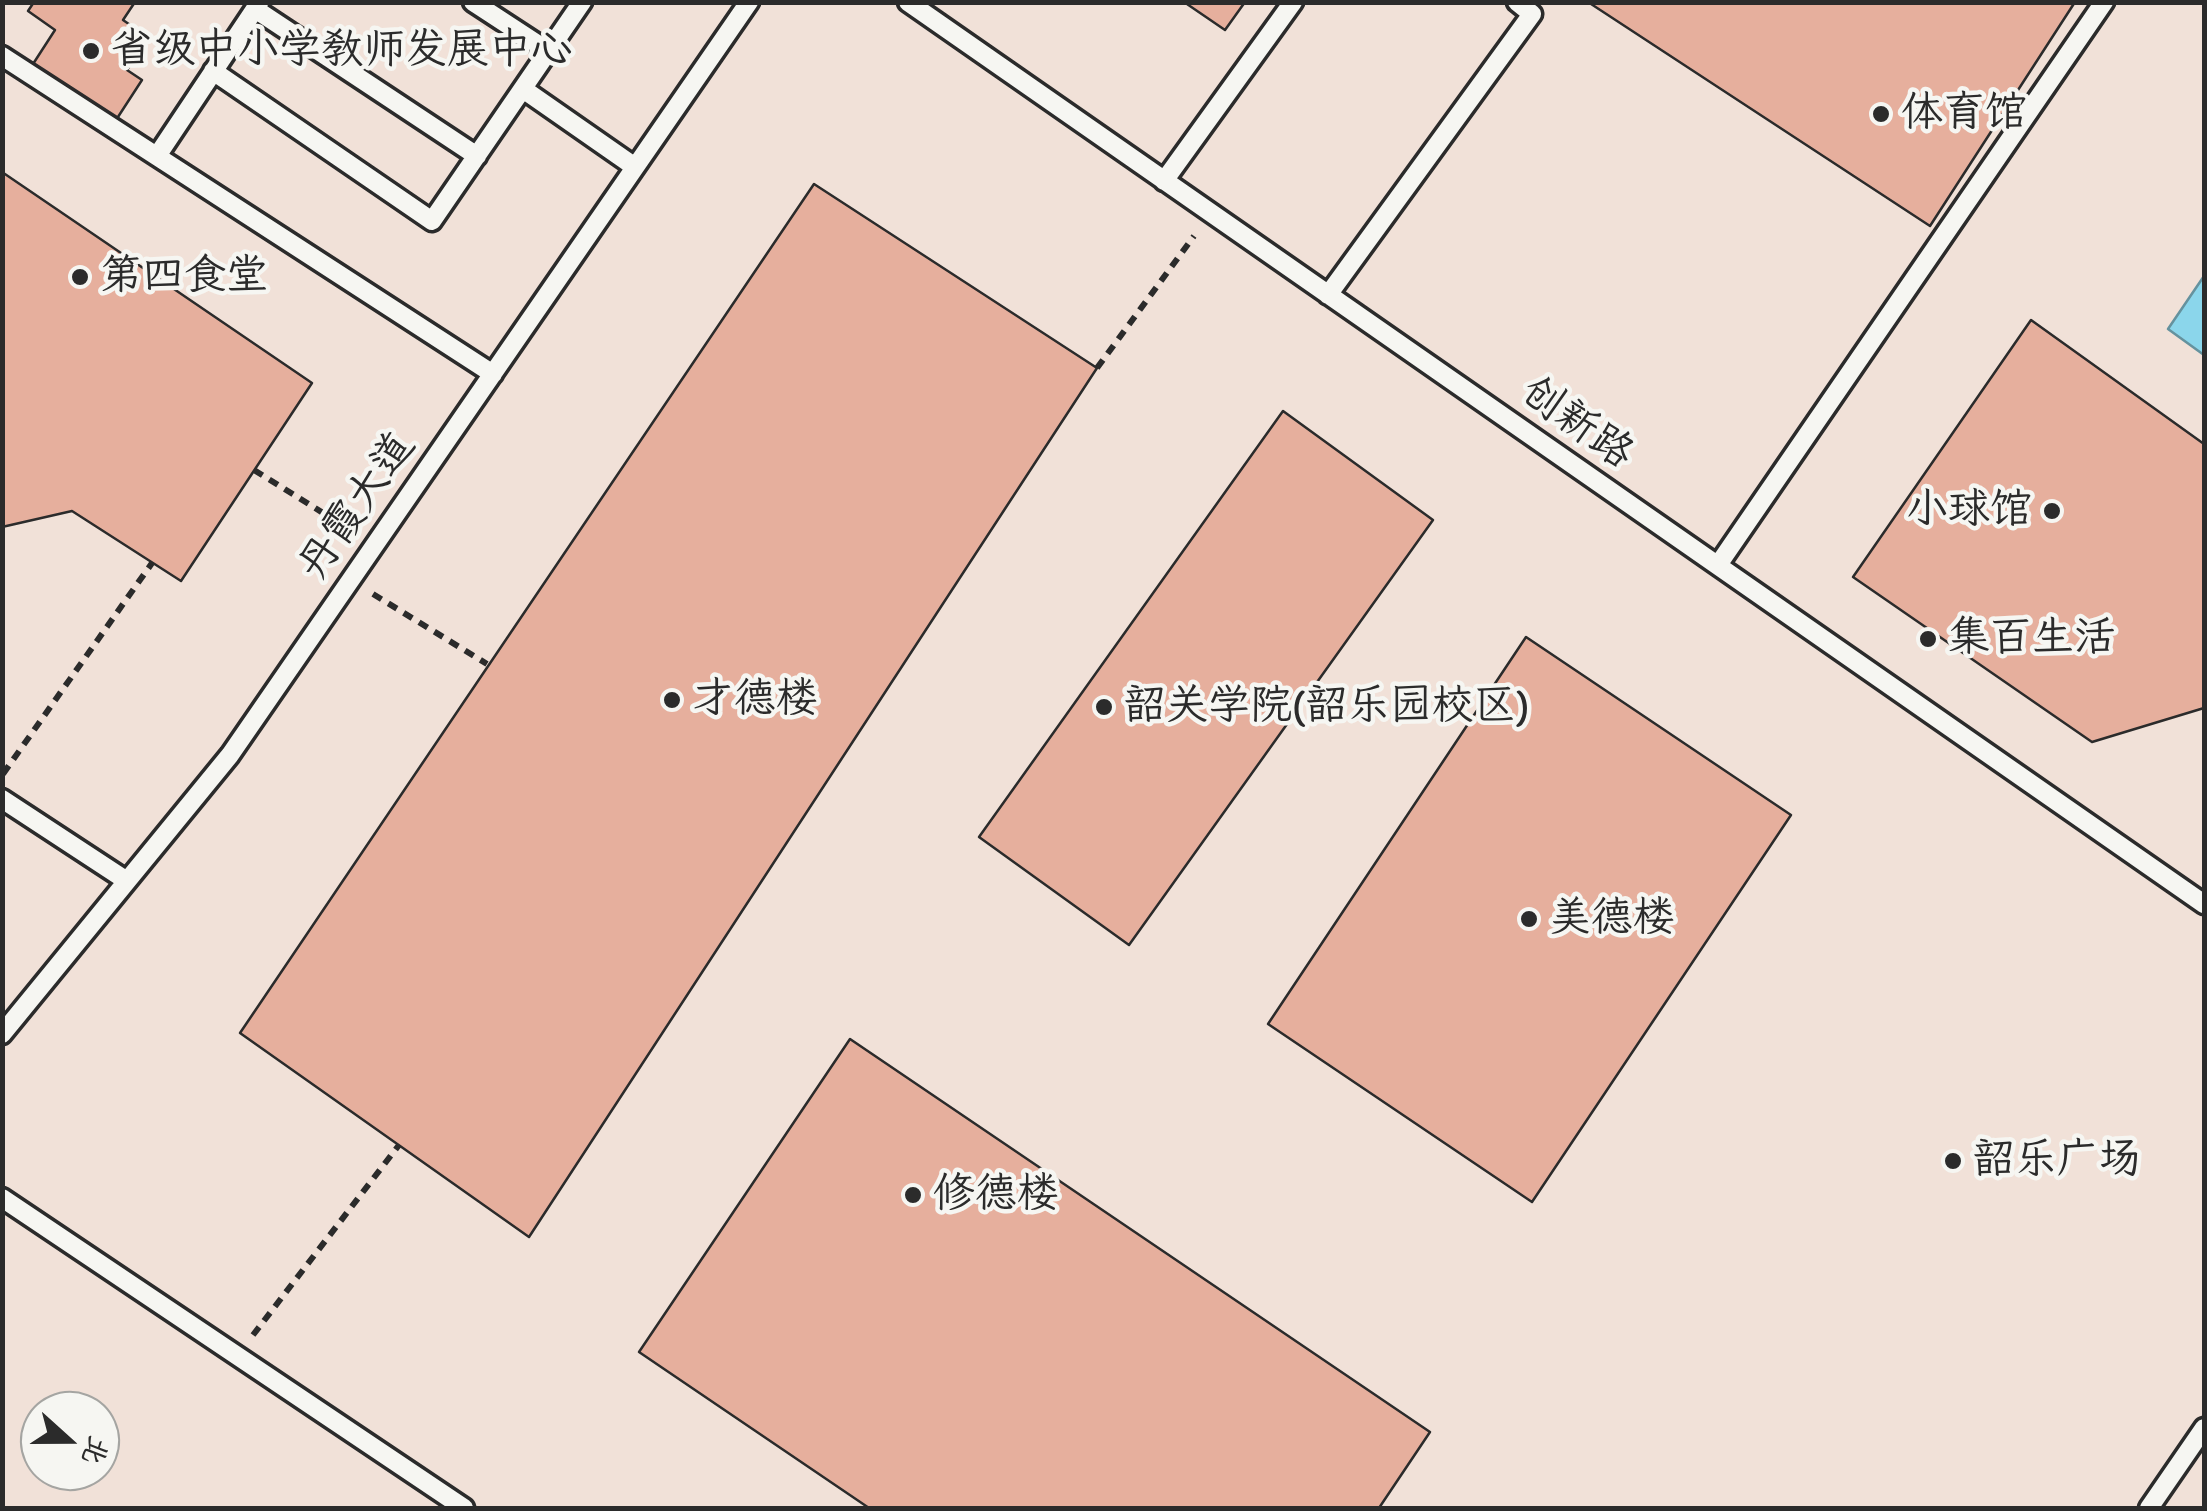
<!DOCTYPE html>
<meta charset="utf-8">
<style>
body{margin:0}
#map{position:relative;width:2207px;height:1511px;overflow:hidden;background:#f6f6f2;font-family:Itim,"LXGW WenKai TC",sans-serif}
canvas{display:block}
.frame{position:absolute;inset:0;border:5px solid #2b2b2b;pointer-events:none}
.north{position:absolute;left:20px;top:1391px;width:100px;height:100px;box-sizing:border-box;background:#f6f6f2;border:2px solid #a5a5a2;border-radius:50%;rotate:111deg;font-size:28px;font-weight:700;line-height:40px;text-align:center;color:#2b2b2b}
.north::after{content:'';display:block;margin:auto;width:35px;height:45px;background:#2b2b2b;clip-path:polygon(50% 0,100% 100%,50% 72%,0 100%)}
</style>
<div id="map">
<canvas width="2207" height="1511"></canvas>
<div class="frame"></div>
<div class="north">北</div>
</div>
<script>
const ctx = document.querySelector('canvas').getContext('2d');
ctx.lineJoin = 'round';
function fill(path, color) { ctx.fillStyle = color; ctx.fill(path, 'evenodd'); }
function trace(path, color, width, dash) { ctx.strokeStyle = color; ctx.lineWidth = width; ctx.lineCap = dash ? 'butt' : 'round'; ctx.setLineDash(dash || []); ctx.stroke(path); }
function drawText(font, color, halo, rows, align = 'center') {
  ctx.font = font + ' Itim,"LXGW WenKai TC",sans-serif'; ctx.lineWidth = 9; ctx.setLineDash([]); ctx.textBaseline = 'middle'; ctx.strokeStyle = halo; ctx.fillStyle = color; for (const [text, x, y, turn = 0] of rows) {
    ctx.save(); ctx.translate(x, y); ctx.rotate((+turn || 0) * Math.PI / 180); ctx.textAlign = isNaN(turn) ? turn : align; if (halo) ctx.strokeText(text, 0, 0); ctx.fillText(text, 0, 0); ctx.restore();
  }
}
fill(new Path2D(`
 M3 3H2204V1508H3ZM40 1411H100V1471H40Z`), '#f1e1d8');
const water = new Path2D(`
 M2204 276V355L2168 329Z`);
fill(water, '#8bd6eb');
trace(water, '#65929e', 2.5);
const building = new Path2D(`
 M34 2H135L123 20 149 38 127 70 142 80 116 120 33 64 55 30 28 11Z
 M1184 2H1245L1225 30Z
 M1588 2H2075L1930 226Z
 M2 172 312 383 181 581 72 511 2 527Z
 M814 184 1097 368 529 1237 240 1033Z
 M2031 320 2204 444V708L2092 742 1853 577Z
 M1283 411 1433 520 1129 945 979 837Z
 M1526 637 1791 815 1532 1202 1268 1024Z
 M850 1039 1430 1432 1379 1508H869L639 1352Z`);
fill(building, '#e6af9d');
trace(building, '#2b2b2b', 2.5);
const service = new Path2D(`
 M473 2 548 51
 M908 2 2204 904
 M255 9 477 156
 M2 56 493 374
 M213 71 432 221 582 2
 M523 89 635 167
 M157 156 259 3
 M1164 181 1293 2
 M1328 295 1532 14 1517 2
 M1718 565 2104 2
 M2 799 127 881
 M2 1034 230 755 749 2
 M2 1198 464 1508
 M2149 1508 2204 1428`);
trace(service, '#2b2b2b', 25);
trace(new Path2D(`
 M1097 368 1194 236
 M254 470 352 531
 M373 594 487 664
 M3 774 152 563
 M253 1335 399 1145`), '#2b2b2b', 6, [10, 8]);
trace(service, '#f6f6f2', 18);
for (const [x, y, r, color] of [
 [91,51,10,"#2b2b2b"],
 [1881,114,10,"#2b2b2b"],
 [80,277,10,"#2b2b2b"],
 [2052,511,10,"#2b2b2b"],
 [1928,639,10,"#2b2b2b"],
 [672,700,10,"#2b2b2b"],
 [1104,707,10,"#2b2b2b"],
 [1529,919,10,"#2b2b2b"],
 [1953,1161,10,"#2b2b2b"],
 [913,1195,10,"#2b2b2b"]
]) { const dot = new Path2D(); dot.arc(x, y, r, 0, 2 * Math.PI); ctx.fillStyle = color; ctx.fill(dot); trace(dot, '#f6f6f2', 4); }
drawText('42px', '#2b2b2b', '#f6f6f2', [
 ["省级中小学教师发展中心",111,51],
 ["体育馆",1901,114],
 ["第四食堂",100,277],
 ["小球馆",2032,511,"right"],
 ["集百生活",1948,639],
 ["才德楼",692,700],
 ["韶关学院(韶乐园校区)",1124,707],
 ["美德楼",1549,919],
 ["韶乐广场",1973,1161],
 ["修德楼",933,1195]
], 'left');
drawText('42px', '#2b2b2b', '#f6f6f2', [
 ["创新路",1576,424,35],
 ["丹霞大道",358,507,-55]
]);
</script>
